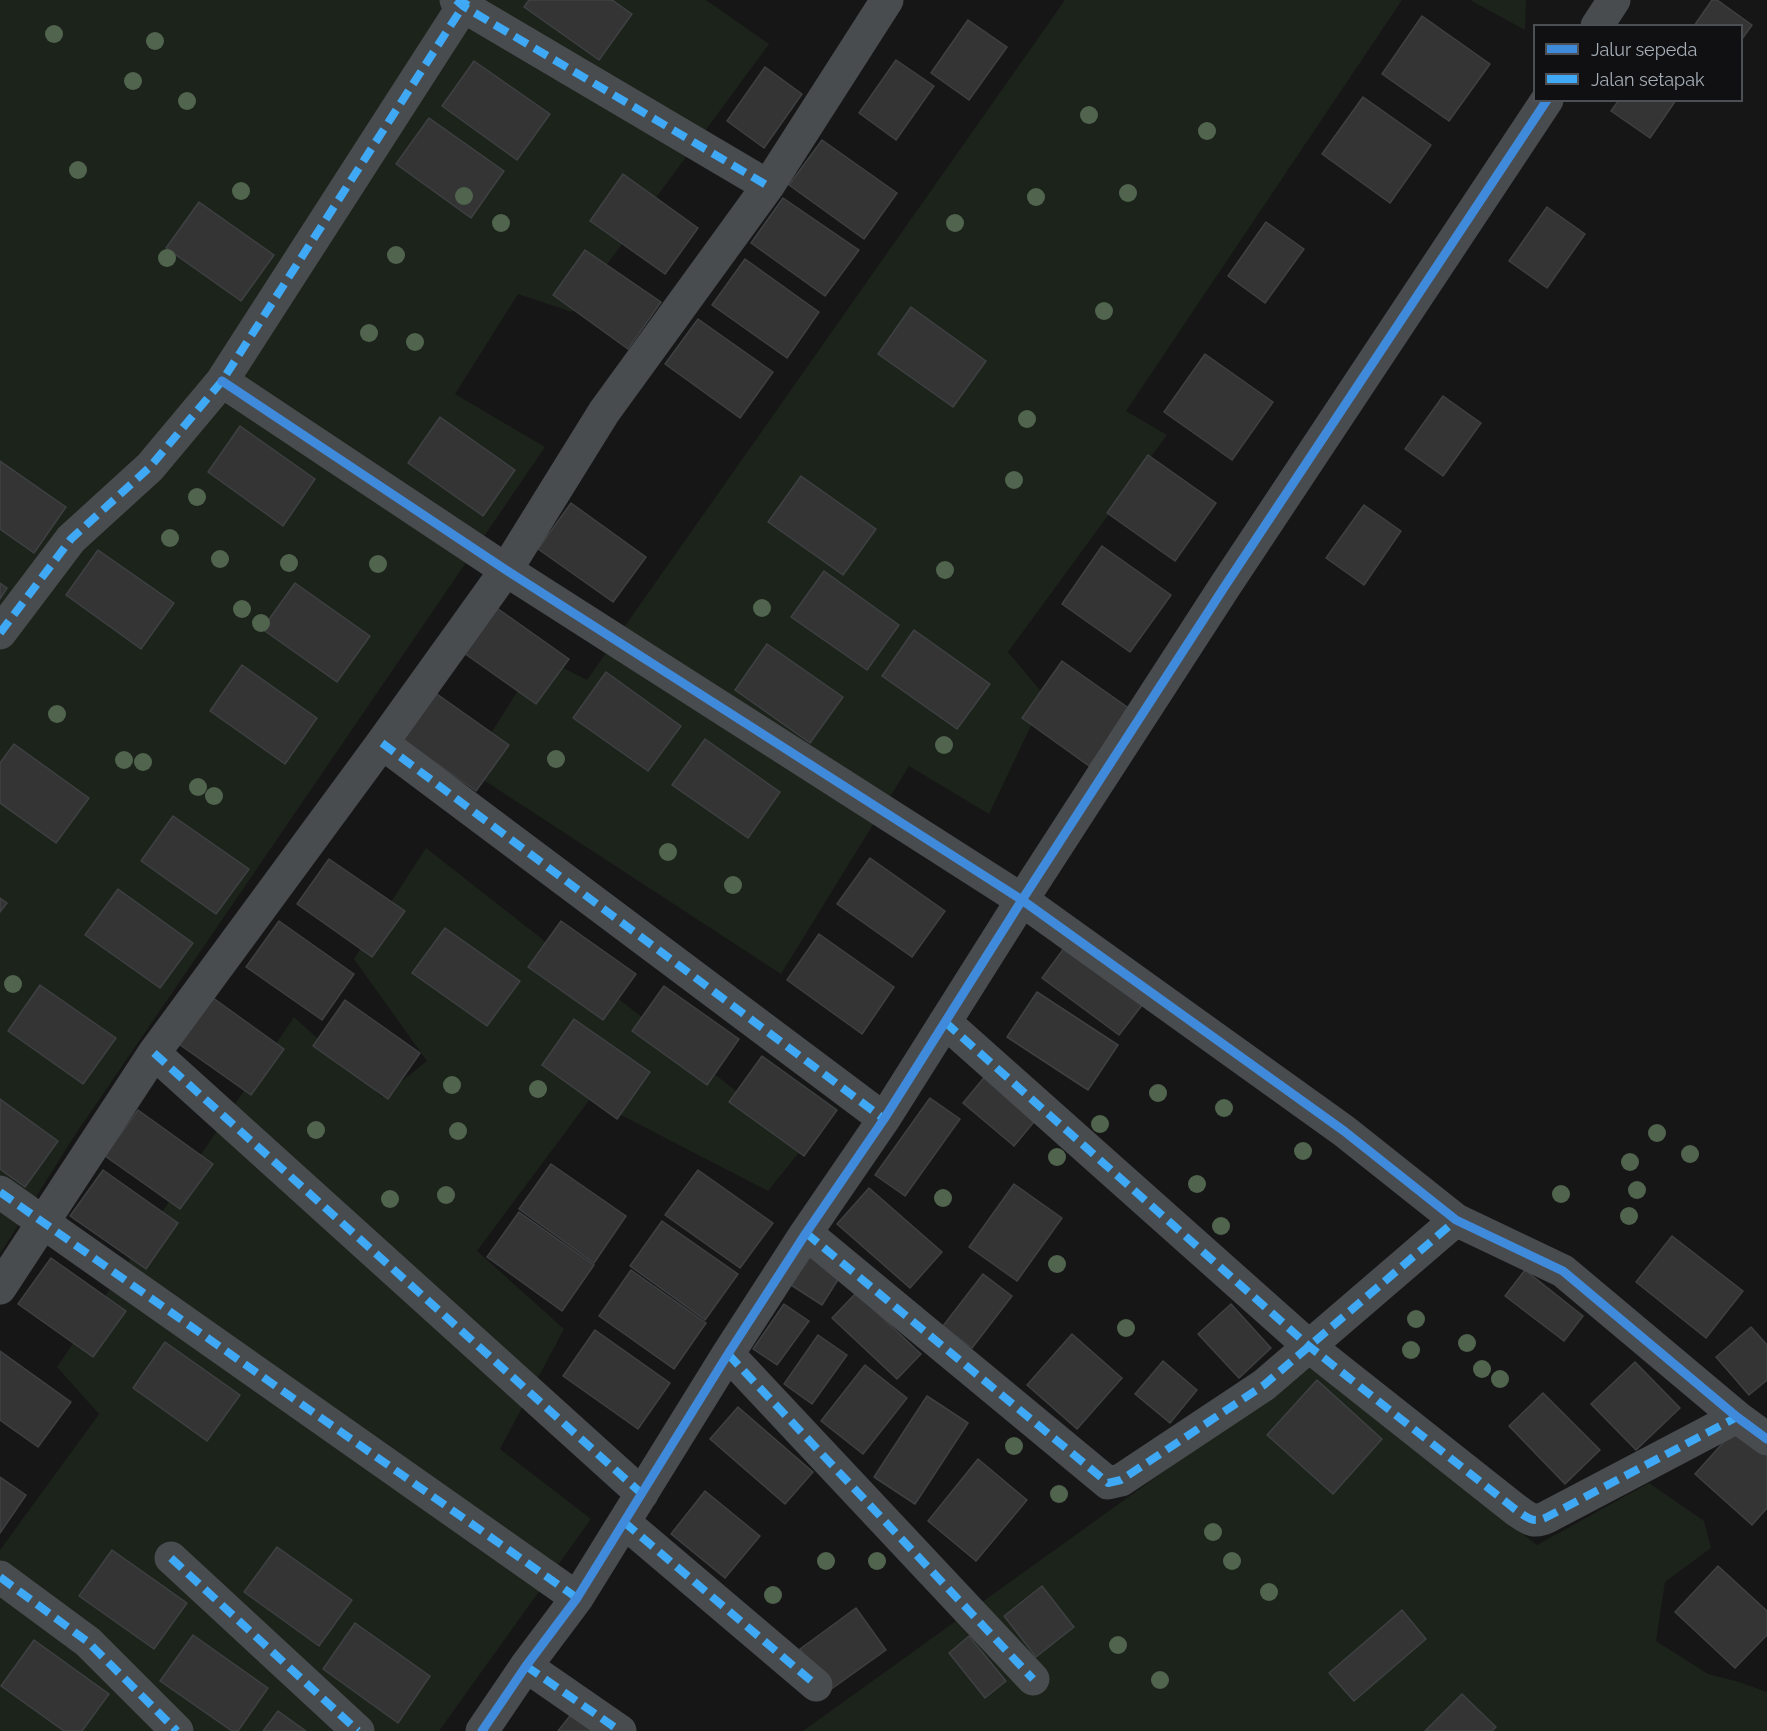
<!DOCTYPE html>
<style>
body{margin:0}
#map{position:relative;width:1767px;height:1731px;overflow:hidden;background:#161616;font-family:Raleway,sans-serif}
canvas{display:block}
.legend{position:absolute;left:1533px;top:24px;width:210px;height:78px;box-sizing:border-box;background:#101012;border:2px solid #4c4f54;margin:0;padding:8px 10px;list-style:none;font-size:18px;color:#a6aeb7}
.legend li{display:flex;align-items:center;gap:12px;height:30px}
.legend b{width:30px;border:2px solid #4c4f54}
</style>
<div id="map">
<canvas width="1767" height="1731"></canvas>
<ul class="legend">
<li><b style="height:8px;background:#408adc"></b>Jalur sepeda</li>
<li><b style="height:8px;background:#3fa9f5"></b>Jalan setapak</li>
</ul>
</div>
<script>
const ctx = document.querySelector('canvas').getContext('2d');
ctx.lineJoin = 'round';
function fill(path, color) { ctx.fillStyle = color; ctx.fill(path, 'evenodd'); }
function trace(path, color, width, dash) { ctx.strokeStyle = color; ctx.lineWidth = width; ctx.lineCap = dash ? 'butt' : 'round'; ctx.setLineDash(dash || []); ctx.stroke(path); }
fill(new Path2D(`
 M0 0H706L769 44 572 312 518 294 455 394 545 447 75 1135 0 1254Z
 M1065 0H1402L1126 411 1167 435 1008 652 1045 696 989 814 909 766 781 974 482 779 465 774 540 656 587 680Z
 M1470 0H1526L1525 30Z
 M426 848 805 1145 768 1191 590 1099 477 1251 564 1329 500 1449 591 1519 439 1731H0V1550L99 1414 57 1367 294 1017 382 1097 427 1061 354 959Z
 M1309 1367 1537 1545 1649 1483 1704 1521 1711 1548 1665 1582 1656 1641 1708 1674 1739 1682 1767 1692V1731H803Z`), '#1c231b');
const building = new Path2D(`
 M529 0H612L632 14 599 60 524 7Z
 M1712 0H1717L1752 25 1742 39V26H1694Z
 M1422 16 1490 64 1449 121 1382 74Z
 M968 20 1007 47 969 100 931 73Z
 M896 60 934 86 896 140 859 113Z
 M474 61 550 114 517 160 442 106Z
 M765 67 802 94 764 148 727 121Z
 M1363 97 1431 145 1390 203 1322 154Z
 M1619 100H1676L1650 138 1611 111Z
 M429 118 504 171 471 218 396 164Z
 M822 140 897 193 864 239 789 185Z
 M623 174 698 228 665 274 590 221Z
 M783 198 859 250 825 296 751 243Z
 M199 202 274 255 241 301 166 248Z
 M1547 207 1585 234 1547 288 1509 261Z
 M1266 222 1304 249 1265 303 1228 276Z
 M585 250 661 302 628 349 553 295Z
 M745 259 819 312 787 358 712 305Z
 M911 307 986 361 953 407 878 354Z
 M698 319 773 372 740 418 665 364Z
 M1205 354 1273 402 1232 460 1164 412Z
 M1443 396 1481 423 1443 476 1405 449Z
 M440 417 515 470 483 516 408 463Z
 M240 426 315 479 283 526 208 472Z
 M1148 455 1216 503 1175 561 1107 513Z
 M0 461 66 507 34 553 0 529Z
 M801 476 876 529 843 575 768 522Z
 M571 503 646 557 613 602 538 549Z
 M1364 505 1401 531 1364 585 1326 558Z
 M1102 546 1171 595 1130 652 1062 604Z
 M98 550 174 603 141 649 66 595Z
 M824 571 899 625 867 670 791 617Z
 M0 583 7 588 0 599Z
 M295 583 370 636 337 682 262 629Z
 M494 606 569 659 536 704 461 651Z
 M914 630 990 684 957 729 882 676Z
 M767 644 843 697 810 743 735 690Z
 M1062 661 1130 709 1089 766 1022 718Z
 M242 665 317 718 285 764 210 711Z
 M606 672 681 726 648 771 573 718Z
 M434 692 509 745 476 791 401 738Z
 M705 739 780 792 748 838 672 785Z
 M14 744 89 798 56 843 0 803V763Z
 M173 816 249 869 216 914 141 861Z
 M870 858 945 911 912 957 837 904Z
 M329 859 405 911 372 957 297 904Z
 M118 889 193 943 160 988 85 935Z
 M0 898 7 903 0 912Z
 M279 921 354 974 322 1020 246 967Z
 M561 921 636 974 603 1020 528 967Z
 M445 928 520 981 487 1026 412 973Z
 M819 934 894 987 862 1034 787 980Z
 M1068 943 1146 1000 1119 1035 1042 978Z
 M40 985 116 1038 83 1084 8 1031Z
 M664 986 739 1039 707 1085 632 1031Z
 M1037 992 1118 1045 1088 1090 1007 1037Z
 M209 995 284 1049 251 1095 176 1042Z
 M345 1000 420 1053 388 1099 313 1046Z
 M574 1019 650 1072 617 1119 542 1065Z
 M762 1056 837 1110 804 1156 729 1102Z
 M987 1074 1038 1117 1014 1146 963 1103Z
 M930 1098 960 1119 905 1196 875 1175Z
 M0 1099 58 1141 25 1187 0 1169Z
 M138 1110 213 1164 180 1209 105 1156Z
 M551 1164 626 1216 594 1263 519 1209Z
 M103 1170 178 1223 146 1269 70 1216Z
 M698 1170 773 1223 740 1268 665 1215Z
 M1014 1184 1062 1218 1017 1281 969 1247Z
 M869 1188 942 1252 910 1288 837 1224Z
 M519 1212 594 1265 562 1311 487 1257Z
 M662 1221 738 1274 705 1320 630 1266Z
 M1672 1236 1743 1291 1706 1338 1636 1282Z
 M815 1250 844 1270 822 1305 791 1285Z
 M51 1258 126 1311 93 1357 18 1304Z
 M631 1270 706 1323 674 1369 599 1316Z
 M1525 1270 1583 1316 1564 1341 1505 1296Z
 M983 1274 1012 1296 972 1348 943 1326Z
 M856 1293 921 1354 897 1379 832 1318Z
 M784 1304 809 1321 777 1365 753 1349Z
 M1231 1304 1271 1348 1239 1378 1198 1334Z
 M1751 1327 1767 1345V1380L1749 1395 1716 1357Z
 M595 1330 670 1383 638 1429 563 1376Z
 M1072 1334 1122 1378 1077 1429 1027 1385Z
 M818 1335 847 1355 812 1404 784 1384Z
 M165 1342 240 1395 207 1441 133 1388Z
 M0 1351 71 1402 38 1447 0 1420Z
 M1163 1361 1197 1390 1170 1423 1135 1394Z
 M1635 1362 1680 1408 1636 1450 1591 1404Z
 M865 1365 907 1398 863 1454 821 1421Z
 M1317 1380 1382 1439 1333 1494 1267 1435Z
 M1543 1393 1600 1450 1565 1484 1509 1426Z
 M927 1396 968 1423 915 1504 874 1477Z
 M738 1407 813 1472 785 1504 710 1439Z
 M1739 1425 1767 1450V1508L1752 1525 1695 1474Z
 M978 1459 1027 1500 976 1561 928 1521Z
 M0 1477 26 1495 0 1533Z
 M705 1491 760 1536 725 1578 671 1534Z
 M277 1547 352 1600 319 1646 244 1592Z
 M112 1550 187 1603 154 1649 79 1596Z
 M1718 1566 1767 1611V1635L1735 1668 1675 1612Z
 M1042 1586 1074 1627 1036 1657 1004 1616Z
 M856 1608 886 1650 830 1690 800 1649Z
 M1402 1610 1426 1639 1354 1701 1329 1673Z
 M355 1623 430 1676 398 1723 323 1669Z
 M193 1635 268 1688 238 1731H232L160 1681Z
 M969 1636 1006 1681 985 1698 949 1653Z
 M34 1640 109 1694 82 1731H64L1 1686Z
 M1462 1694 1496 1727 1492 1731H1425Z
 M278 1711 306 1731H263Z
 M573 1712 599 1731H558Z`);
fill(building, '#343435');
trace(building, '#3e4042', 1.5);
trace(new Path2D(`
 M456 0 463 6 768 186
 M1597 26 1614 0
 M222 381 506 570 1022 900 1344 1131 1456 1220 1563 1271 1737 1417 1767 1439
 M0 633 71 539 150 467 222 381 467 0
 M382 743 884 1119
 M945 1022 1310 1347 1516 1510C1528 1518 1533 1524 1547 1517L1737 1417
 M154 1053 642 1494
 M0 1192 577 1598
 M806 1233 1108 1483 1121 1480 1264 1385 1456 1220
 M0 1288 154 1053 382 743 506 570 604 412 768 186 887 0
 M728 1354 1033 1679
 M624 1522 816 1685
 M171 1558 358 1731
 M0 1577 88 1642 177 1731
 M526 1666 620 1731
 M482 1731 526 1666 577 1598 728 1354 806 1233 884 1119 1022 900 1225 586 1547 100`), '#494c4f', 33);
trace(new Path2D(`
 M456 0 463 6 768 186
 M0 633 71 539 150 467 222 381 467 0
 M382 743 884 1119
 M945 1022 1310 1347 1516 1510C1528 1518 1533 1524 1547 1517L1737 1417
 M154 1053 642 1494
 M0 1192 577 1598
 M806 1233 1108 1483 1121 1480 1264 1385 1456 1220
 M728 1354 1033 1679
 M624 1522 816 1685
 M171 1558 358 1731
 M0 1577 88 1642 177 1731
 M526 1666 620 1731`), '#3fa9f5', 8, [15, 8]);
trace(new Path2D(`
 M222 381 506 570 1022 900 1344 1131 1456 1220 1563 1271 1737 1417 1767 1439
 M482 1731 526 1666 577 1598 728 1354 806 1233 884 1119 1022 900 1225 586 1547 100`), '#408adc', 9);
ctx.fillStyle = '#50644e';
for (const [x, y] of [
 [54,34],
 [155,41],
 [133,81],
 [187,101],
 [1089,115],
 [1207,131],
 [78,170],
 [241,191],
 [1128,193],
 [464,196],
 [1036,197],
 [501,223],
 [955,223],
 [396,255],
 [167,258],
 [1104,311],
 [369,333],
 [415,342],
 [1027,419],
 [1014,480],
 [197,497],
 [170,538],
 [220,559],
 [289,563],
 [378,564],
 [945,570],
 [762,608],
 [242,609],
 [261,623],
 [57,714],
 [944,745],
 [556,759],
 [124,760],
 [143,762],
 [198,787],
 [214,796],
 [668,852],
 [733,885],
 [13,984],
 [452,1085],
 [538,1089],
 [1158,1093],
 [1224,1108],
 [1100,1124],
 [316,1130],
 [458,1131],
 [1657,1133],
 [1303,1151],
 [1690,1154],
 [1057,1157],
 [1630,1162],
 [1197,1184],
 [1637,1190],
 [1561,1194],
 [446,1195],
 [943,1198],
 [390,1199],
 [1629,1216],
 [1221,1226],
 [1057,1264],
 [1416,1319],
 [1126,1328],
 [1467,1343],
 [1411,1350],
 [1482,1369],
 [1500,1379],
 [1014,1446],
 [1059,1494],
 [1213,1532],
 [826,1561],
 [877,1561],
 [1232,1561],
 [1269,1592],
 [773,1595],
 [1118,1645],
 [1160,1680]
]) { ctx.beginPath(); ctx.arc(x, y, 9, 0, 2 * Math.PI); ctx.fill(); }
</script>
